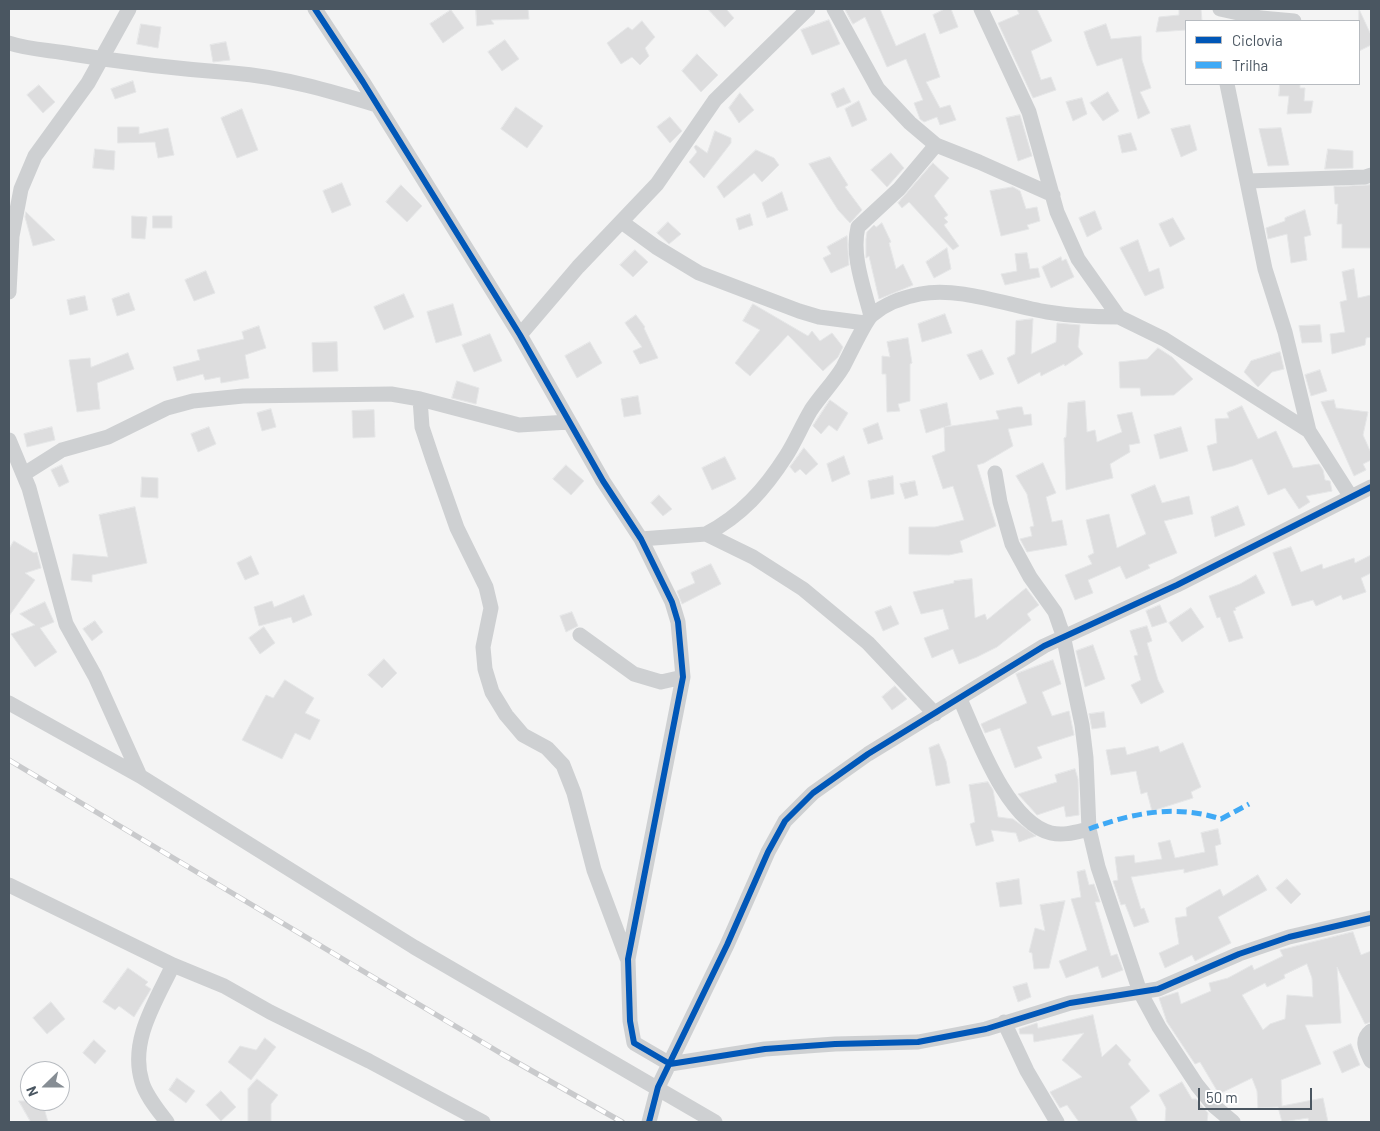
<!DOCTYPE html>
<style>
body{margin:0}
#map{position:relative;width:1380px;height:1131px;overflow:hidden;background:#f4f4f4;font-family:Barlow,sans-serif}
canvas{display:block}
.frame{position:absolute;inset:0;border:10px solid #4a5661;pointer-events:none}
.legend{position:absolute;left:1185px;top:20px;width:175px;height:65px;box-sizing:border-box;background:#fff;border:1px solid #b7bbc0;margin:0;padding:6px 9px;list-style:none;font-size:15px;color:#4a5661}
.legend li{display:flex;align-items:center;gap:10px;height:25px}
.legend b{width:25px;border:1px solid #b7bbc0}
.north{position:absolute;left:20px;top:1061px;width:50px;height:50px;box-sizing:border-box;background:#fff;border:1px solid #b7bbc0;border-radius:50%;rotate:248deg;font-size:14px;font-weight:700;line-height:20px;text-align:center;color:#4a5661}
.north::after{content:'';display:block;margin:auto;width:18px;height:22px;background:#868d94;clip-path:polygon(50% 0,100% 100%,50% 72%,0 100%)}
.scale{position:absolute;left:1198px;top:1088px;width:114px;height:22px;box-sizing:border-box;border:2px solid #4a5661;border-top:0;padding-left:6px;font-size:15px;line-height:18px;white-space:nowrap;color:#4a5661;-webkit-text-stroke:4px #fff;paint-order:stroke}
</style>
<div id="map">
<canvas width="1380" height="1131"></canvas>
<div class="frame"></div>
<ul class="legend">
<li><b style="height:6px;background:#0057b8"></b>Ciclovia</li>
<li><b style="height:6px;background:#3fa9f5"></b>Trilha</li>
</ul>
<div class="north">N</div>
<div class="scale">50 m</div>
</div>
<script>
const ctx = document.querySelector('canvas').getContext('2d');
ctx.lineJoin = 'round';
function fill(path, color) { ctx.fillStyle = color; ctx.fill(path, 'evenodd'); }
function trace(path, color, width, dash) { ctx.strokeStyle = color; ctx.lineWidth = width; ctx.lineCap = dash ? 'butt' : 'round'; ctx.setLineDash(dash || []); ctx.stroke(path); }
const building = new Path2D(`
 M476 9H528L529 19 491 20 494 24 477 26Z
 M708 9H726L734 18 725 27Z
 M845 9H880L896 46 925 33 940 77 926 82 940 108 950 105 956 120 940 125 937 117 924 122 920 119 914 103 923 100 906 59 887 67 865 17 853 24Z
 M945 9H951L958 27 940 34 933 15Z
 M1017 9H1037L1052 41 1031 51 1041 80 1051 77 1056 90 1033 98 998 23 1019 14Z
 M1185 9H1201L1202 21H1186V30L1156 32 1159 17 1179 15V10Z
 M1359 9 1371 35V45L1359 51Z
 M451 10 464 28 443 43 430 24Z
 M829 20 840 44 812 55 801 30Z
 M642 21 655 37 645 48 649 56 640 65 632 57 621 64 607 43 628 27 632 30Z
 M141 24 161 27 158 48 137 44Z
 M1106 24 1111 39 1141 36 1142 60 1151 88 1140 92 1150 113 1138 119 1122 58 1097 66 1089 47 1084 32Z
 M505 40 519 59 502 71 488 52Z
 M226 42 230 60 213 62 210 45Z
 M697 54 718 75 701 92 682 71Z
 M133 81 136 92 115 99 111 89Z
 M1280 84H1300V88H1305L1304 101H1313L1311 113 1287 114 1289 96H1279Z
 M39 85 55 102 43 113 27 95Z
 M844 88 851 102 837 108 831 94Z
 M1108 92 1119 111 1103 121 1090 103Z
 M740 93 754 110 739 123 729 108Z
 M1082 98 1087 114 1073 121 1066 102Z
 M859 101 867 120 852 127 845 109Z
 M516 107 543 126 527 148 501 129Z
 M242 109 258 150 237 158 221 118Z
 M1020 115 1032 156 1018 161 1006 118Z
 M670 117 682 131 670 143 657 127Z
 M1190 125 1197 150 1181 157 1171 129Z
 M118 127H139V134L168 128 174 155 158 158 155 142 118 143Z
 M1281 128 1289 165 1268 166 1259 129Z
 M715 131 731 138V143L704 178 689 162 697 152 694 147 696 145 707 153Z
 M1131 133 1137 150 1122 153 1118 136Z
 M95 149 115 151 114 170 93 168Z
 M1328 149 1353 151V168L1325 169Z
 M756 150 774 158 779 165 762 182 754 173 724 198 717 187Z
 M891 153 904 168 887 187 871 170Z
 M830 157 848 185 845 187 862 210 850 223 838 210 809 164Z
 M933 163 949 178 934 196 948 215 944 218 948 222 944 225 959 246 953 250 909 202 902 208 898 203Z
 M342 183 351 205 332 213 323 191Z
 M401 185 422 206 407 222 386 202Z
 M1371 185V248H1342V224H1337L1338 204H1335L1334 187Z
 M1013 187 1020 191 1026 209 1037 207 1040 221 1027 225 1029 229 1001 236 990 191Z
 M782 192 788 210 767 218 762 203Z
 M1305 210 1311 235 1304 237 1307 260 1291 263 1287 234 1268 239 1266 228 1285 221V218Z
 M1095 211 1102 229 1087 237 1079 218Z
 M26 212 55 240 33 246 25 217Z
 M750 214 753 225 739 230 736 219Z
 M132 216 147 217 145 239 132 238Z
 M153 216H172V228H153Z
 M1173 218 1185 239 1170 247 1159 224Z
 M668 222 681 234 669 244 657 233Z
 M882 223 891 242 889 243 896 269 903 264 913 285 879 299 869 256 866 258V239L867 232 874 225 876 227Z
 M847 236 849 265 831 273 823 258 831 254 827 247Z
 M1138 240 1149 272 1159 268 1164 288 1145 296 1120 248Z
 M947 248 951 269 934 278 926 262Z
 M635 250 648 262 633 277 620 265Z
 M1027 253 1030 269 1038 268 1040 277 1005 285 1001 274 1017 271 1015 254Z
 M1061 257 1062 261 1066 259 1074 277 1051 288 1042 267Z
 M1354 269 1358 298 1371 295V337L1366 338 1365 345 1332 354 1330 334 1345 332 1340 302 1347 300 1342 272Z
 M206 271 215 293 194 301 185 280Z
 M129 293 135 310 117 316 112 299Z
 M404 294 414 317 384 330 374 307Z
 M85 296 88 310 70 315 67 300Z
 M453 304 462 335 436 343 427 312Z
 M753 304 808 336 812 331 820 341 832 333 843 347 838 357 823 371 788 335 750 376 735 363 760 330 743 321Z
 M945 314 952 333 922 342 918 324Z
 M636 315 645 327 644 328 658 358 640 364 633 351 642 347 625 323Z
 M1033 319 1031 354 1056 342 1057 323 1080 325 1078 347 1083 354 1065 366 1064 364 1041 376 1040 372 1018 384 1007 358 1015 354 1016 321Z
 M1320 325 1322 342 1302 343 1299 326Z
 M259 326 266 348 245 355 249 378 221 383 220 377 205 380 203 374 177 381 173 367 200 360 197 350 244 339 242 332Z
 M490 334 502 361 474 372 462 345Z
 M908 338 912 363 910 364V401L898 404 900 411 887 412 886 374H882V356L890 357 887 342Z
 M337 342 338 371 313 372 312 343Z
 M590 342 602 363 577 378 565 356Z
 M1158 348 1172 357 1193 379 1174 395 1141 396 1140 388H1120L1119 362 1147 359Z
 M982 350 994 374 980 380 967 355Z
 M1280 352 1284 369 1272 372 1258 387 1244 372 1251 361Z
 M128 353 134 369 97 383 100 409 77 412 69 360 90 358 91 367Z
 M1320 370 1327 391 1311 396 1305 375Z
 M457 381 479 388 476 404 452 398Z
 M638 396 641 414 624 417 621 399Z
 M830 400 848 413 837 431 829 425 821 434 813 426Z
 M1334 400 1336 408 1368 412 1363 435 1371 453V460L1363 464 1366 470 1354 476 1321 402Z
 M1085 401 1087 432 1095 430 1097 442 1122 432 1117 415 1132 412 1140 443 1129 445 1130 452 1110 464 1113 478 1066 490 1064 438 1066 437 1068 403Z
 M947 403 951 425 945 427 999 419 996 411 1017 407H1022L1024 415 1031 414 1032 425 1008 429 1013 446 984 463 977 465 996 526 960 541 963 552 949 555 909 554V527H935L964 520 953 486 943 489 932 456 945 451 944 427 926 433 920 410Z
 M1242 406 1258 439 1276 431 1293 468 1319 464 1323 470 1325 480 1330 481 1332 491 1306 496 1310 502 1299 509 1285 488 1268 495 1252 459 1233 466 1213 471 1207 446 1217 443 1215 419 1229 418 1227 413Z
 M271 409 276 427 262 431 257 413Z
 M374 410 375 437 353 438 352 411Z
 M878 423 883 439 868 444 863 429Z
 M52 427 55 440 27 447 24 434Z
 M209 427 216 444 198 452 191 434Z
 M1181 427 1188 451 1160 459 1154 435Z
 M804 448 818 464 806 475 800 469 795 473 790 467Z
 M844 456 850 474 832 482 827 464Z
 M725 457 736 479 712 490 702 468Z
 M1043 463 1056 493 1046 497 1052 522 1062 520 1067 545 1027 552 1020 539 1032 536 1030 527 1034 526 1027 494 1016 476Z
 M62 465 69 482 59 487 51 470Z
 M566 465 584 481 571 495 553 479Z
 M893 476 894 494 871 499 868 481Z
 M142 477 158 478V498L141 497Z
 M915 481 918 495 905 499 900 484Z
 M1155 485 1162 503 1189 496 1193 514 1164 521 1177 553 1148 565 1150 568 1126 579 1120 566 1088 580 1093 593 1075 600 1065 575 1092 564 1088 556 1094 553 1086 520 1109 514 1117 548 1146 534 1131 495Z
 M659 495 672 509 663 516 651 503Z
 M1238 506 1245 525 1215 537 1211 517Z
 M135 507 147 563 92 575V582L71 580 73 554 108 557 99 515Z
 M14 541 34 553 37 552 41 568 25 573 35 580 9 616V549Z
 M1291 547 1301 572 1322 564 1323 569 1354 558 1355 563 1371 555V573L1361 578 1366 592 1343 600 1341 595 1316 606 1313 600 1292 606 1273 553Z
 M251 556 259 574 245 580 237 563Z
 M711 564 721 584 682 604 677 591 695 583 691 573Z
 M1256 575 1265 593 1235 608 1236 610 1233 611 1243 638 1229 642 1220 617 1217 618 1209 596 1240 584Z
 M972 579 975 618 985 614 987 620 1026 588 1039 605 1027 614 1031 620 997 647 977 657 959 664 953 649 932 658 924 638 949 629 943 609 921 614 913 592 954 583V581Z
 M304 595 312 615 293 623 291 617 259 626 254 607 272 601 274 607Z
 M45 602 54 622 40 628 57 652 35 667 11 634 35 625 20 614Z
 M1160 605 1167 622 1152 627 1146 611Z
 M891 606 899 624 883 631 875 612Z
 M1191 608 1204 627 1182 642 1169 623Z
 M572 612 578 626 566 632 560 616Z
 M95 621 103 632 92 641 83 629Z
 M1147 626 1152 641 1147 643 1158 680 1164 692 1141 704 1131 685 1141 680 1134 656 1138 655 1130 631Z
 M264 627 275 643 260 654 249 638Z
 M1093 645 1105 679 1085 687 1076 651Z
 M384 659 397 673 382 688 368 675Z
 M1053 660 1061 684 1042 692 1052 716 1069 711 1074 735 1037 747 1042 758 1015 768 1000 728 985 733 981 724 1027 703 1016 674Z
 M285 680 314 698 305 713 320 720 310 740 295 733 282 759 242 740 266 695 273 698Z
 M895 686 907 699 892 710 882 697Z
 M1104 712 1106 727 1092 729 1089 714Z
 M1183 743 1201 787 1191 792 1193 798 1152 811 1147 792 1141 794 1136 771 1111 775 1106 750 1125 747 1127 755 1158 746 1160 752Z
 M939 744 946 761 950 783 936 786 929 748Z
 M1075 769 1078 779 1079 815 1066 817 1064 806 1037 815 1018 794 1057 782 1055 775Z
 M988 782 993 790 998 817 1013 819 1036 836 1019 842 1016 833 991 830 994 841 976 846 970 824 975 822 969 785Z
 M1218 829 1221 844 1215 846 1218 865 1184 873V869L1131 877 1141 909 1144 908 1149 922 1134 927 1125 904 1121 905 1113 881 1118 880 1115 857 1134 855 1135 863 1162 859 1158 843 1170 840 1175 858 1205 852 1201 833Z
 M1085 870 1089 885 1094 884 1100 902H1095L1111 956 1117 954 1123 970 1102 978 1098 966 1066 978 1059 961 1087 950 1071 899 1081 897 1077 872Z
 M1258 875 1267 890 1218 917 1231 943 1195 961 1192 955 1165 968 1159 953 1179 944 1175 918 1187 916 1186 908 1220 889 1223 896Z
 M1019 879 1022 904 1000 907 996 883Z
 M1287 879 1301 894 1291 904 1276 888Z
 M1065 901 1049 968 1034 969 1032 953 1029 952 1035 928 1045 931 1040 905Z
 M1353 932 1361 955 1371 951V1022L1365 1024 1337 967 1341 1023 1305 1025 1321 1064 1281 1080 1282 1106 1323 1098 1328 1122H1309L1308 1118 1282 1122 1278 1107 1258 1108 1257 1091 1252 1078 1219 1094 1200 1062 1195 1064 1167 1022 1159 998 1178 992 1181 1004 1211 991 1209 983 1228 978 1252 965 1254 970 1283 956 1280 950 1284 949ZM1307 964 1312 978 1313 997 1287 995 1285 1019 1270 1024 1263 1030 1242 995 1265 983 1267 987 1285 978 1284 975Z
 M128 968 148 982 145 985 151 989 134 1017 119 1006 115 1010 103 1002Z
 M1027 983 1031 997 1018 1002 1013 987Z
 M51 1002 65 1019 47 1034 33 1018Z
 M1093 1015 1102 1057 1116 1044 1131 1060 1128 1064 1150 1091 1130 1107 1138 1122H1079L1067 1105 1060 1108 1050 1092 1082 1077 1062 1060 1084 1033 1034 1042 1033 1034H1020L1019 1029 1037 1023 1038 1028Z
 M265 1038 276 1047 251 1080 228 1062 240 1046 256 1050Z
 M94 1040 106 1051 95 1064 83 1053Z
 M1351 1044 1360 1065 1342 1073 1333 1052Z
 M177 1078 195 1091 186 1103 169 1090Z
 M257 1079 278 1095 271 1104V1122H248V1089Z
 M1182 1082 1192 1099H1196L1208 1113 1207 1122H1165L1166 1108 1159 1095Z
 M221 1091 236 1107 221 1121 206 1105Z
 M19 1101H42L48 1122H31Z`);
fill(building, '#ddddde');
trace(building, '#e5e6e7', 1);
trace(new Path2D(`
 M315 9 363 82 520 335 603 481 641 539 672 602 678 622 683 677 628 959 630 1021 634 1043 670 1064 765 1049 835 1044 918 1042 986 1029 1070 1003 1158 989 1239 954 1289 937 1371 918
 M834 9 878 89 910 123 936 145 979 162 1053 195
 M981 9 1029 112 1057 212 1078 259 1119 317 1164 339 1309 431
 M1220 9 1261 18 1294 21
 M9 43C30 50 50 50 72 54 126 63 179 69 233 73 283 77 330 91 377 105
 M1227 84 1265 269 1285 332 1309 431 1351 497
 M1248 181 1365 177 1371 175
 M623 223 656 247 699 273 799 311 819 317 865 323
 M9 292 12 236 21 189 35 156 88 83 129 9
 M871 316C864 288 851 255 858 227L899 189 936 145
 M520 335 578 267 657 184 715 100 808 9
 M420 399 422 427 433 460 457 528 486 587 491 608 483 647 485 669 492 692 506 715 523 735 547 748 563 765 574 793 594 870 627 958
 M9 440 29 488 66 624 95 676 140 776
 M995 473 1000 502 1012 544 1030 577 1055 612 1063 635 1082 725 1086 758 1089 829 1098 867 1140 992 1159 1027 1197 1085 1214 1106 1233 1122
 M24 474 62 450 108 437 167 408 193 401 243 396 391 394 420 399 519 425 569 422
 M706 534C741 516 765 489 786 456 795 442 802 425 811 410 821 395 834 382 843 367 849 356 865 321 872 315 885 304 904 297 920 294 959 286 1009 306 1047 312 1071 316 1095 317 1119 317
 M641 539 706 534 753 557 803 589 868 643 935 714
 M580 635 634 674 661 682 683 677
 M960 699C977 737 1007 822 1051 833 1064 836 1076 832 1089 829
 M9 703 140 776 414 947 715 1122
 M9 885 173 965 224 986 270 1012 369 1061 483 1122
 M1004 1022 1027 1071 1057 1122
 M1371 1031C1360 1040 1366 1050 1371 1061
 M167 1122C158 1110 146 1096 142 1082 129 1041 156 1001 173 965
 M649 1122 658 1087 727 945 768 852 785 821 813 793 868 754 1044 646 1177 585 1371 487`), '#ced0d2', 15);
const rail = new Path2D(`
 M9 760 502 1054 622 1122`);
trace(rail, '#c9cacc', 5.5);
trace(rail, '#fff', 4, [11]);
trace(new Path2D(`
 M1089 829C1133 813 1175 804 1221 819L1249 804`), '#3fa9f5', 5, [10, 5]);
trace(new Path2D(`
 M315 9 363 82 520 335 603 481 641 539 672 602 678 622 683 677 628 959 630 1021 634 1043 670 1064 765 1049 835 1044 918 1042 986 1029 1070 1003 1158 989 1239 954 1289 937 1371 918
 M649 1122 658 1087 727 945 768 852 785 821 813 793 868 754 1044 646 1177 585 1371 487`), '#0057b8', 6);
</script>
